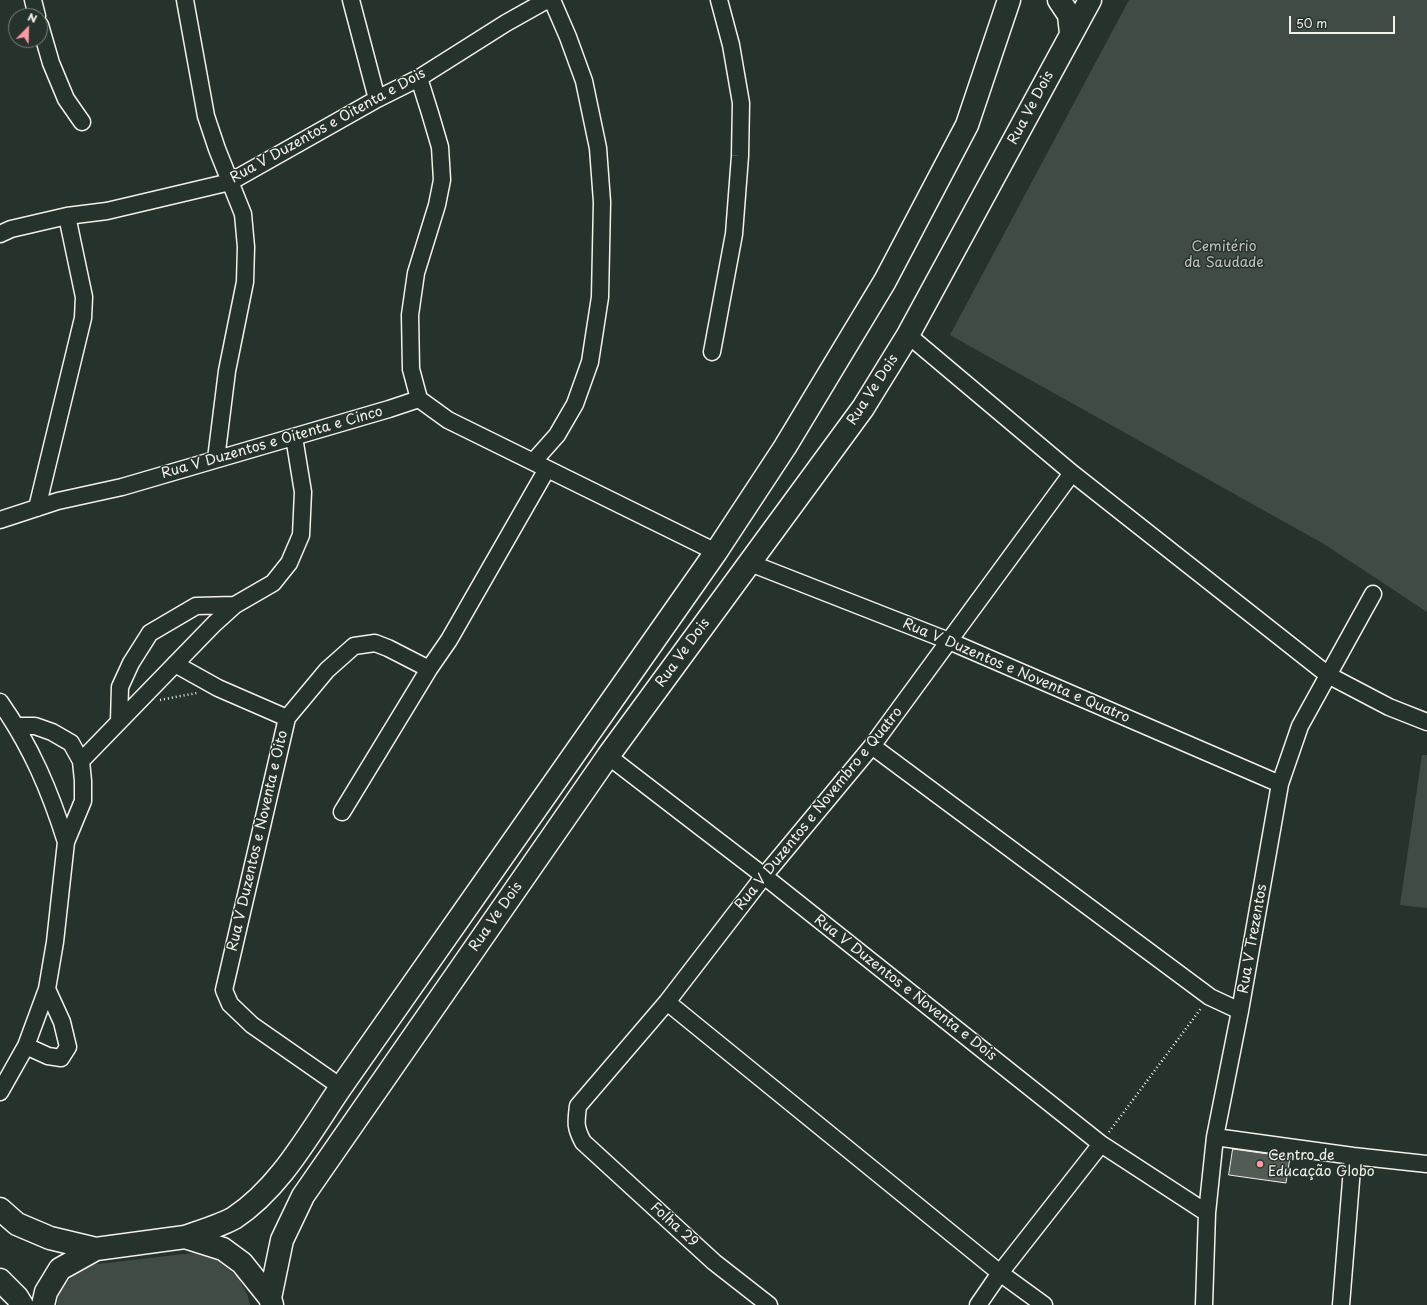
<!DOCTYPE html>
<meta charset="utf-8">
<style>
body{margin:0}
#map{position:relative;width:1427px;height:1305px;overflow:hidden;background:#26332d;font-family:"Playpen Sans",sans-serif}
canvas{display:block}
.north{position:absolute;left:8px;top:8px;width:40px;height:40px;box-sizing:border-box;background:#26332d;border:1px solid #787f78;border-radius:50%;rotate:23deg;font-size:11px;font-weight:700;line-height:16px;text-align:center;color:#f4f1e8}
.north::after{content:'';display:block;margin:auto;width:14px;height:18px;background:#ff9aa2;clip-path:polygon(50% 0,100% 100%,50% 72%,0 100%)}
.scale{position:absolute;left:1289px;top:16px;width:106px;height:18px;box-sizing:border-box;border:2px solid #f4f1e8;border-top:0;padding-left:5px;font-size:12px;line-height:14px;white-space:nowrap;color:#f4f1e8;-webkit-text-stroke:3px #26332d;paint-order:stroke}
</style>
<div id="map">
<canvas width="1427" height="1305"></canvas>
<div class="north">N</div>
<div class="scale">50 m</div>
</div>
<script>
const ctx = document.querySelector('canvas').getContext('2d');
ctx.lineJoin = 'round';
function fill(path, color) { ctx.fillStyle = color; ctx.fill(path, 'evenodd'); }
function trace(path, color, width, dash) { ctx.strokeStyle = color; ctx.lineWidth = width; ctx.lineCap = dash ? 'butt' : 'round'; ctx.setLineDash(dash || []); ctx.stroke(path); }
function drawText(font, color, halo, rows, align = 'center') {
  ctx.font = font + ' "Playpen Sans",sans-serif'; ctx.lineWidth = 3; ctx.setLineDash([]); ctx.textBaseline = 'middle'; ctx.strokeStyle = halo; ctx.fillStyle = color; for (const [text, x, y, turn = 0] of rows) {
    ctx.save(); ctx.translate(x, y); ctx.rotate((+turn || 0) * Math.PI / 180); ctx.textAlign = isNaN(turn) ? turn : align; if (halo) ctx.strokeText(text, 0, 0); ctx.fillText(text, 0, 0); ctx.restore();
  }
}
fill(new Path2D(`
 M1129 0H1427V612L1324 544 950 335Z
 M1422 755H1427V908L1400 905Z
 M193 1253 216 1259 238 1277 247 1294 250 1305H57L58 1294 73 1275 89 1265Z`), '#414b45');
const building = new Path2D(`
 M1233 1149 1290 1157 1286 1183 1229 1175Z`);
fill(building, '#525c55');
trace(building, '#f4f1e8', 1);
const street = new Path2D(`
 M33 0 37 16
 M185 0 206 116 217 149 243 214 246 247 245 282 227 371 216 459
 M351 0 377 99
 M40 25 51 63 66 99 82 122
 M0 234 11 229 67 216 107 211 230 182 377 99 419 78 506 23 547 0
 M908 335 1072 473 1328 675 1389 707 1427 722
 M712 352 734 234 740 156 741 103 731 45 719 0
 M419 399 448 420 716 552
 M419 399 411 369 410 315 416 273 437 205 442 180 440 147 430 113 419 78
 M533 462 557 435 575 404 590 362 600 297 602 202 598 148 584 81 568 37 552 0
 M37 508 83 318 84 297 67 216
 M0 520 58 501 122 487 389 409 419 399
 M750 563 949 641 1280 784
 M175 664 218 688 287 718
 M0 702C31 746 50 791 66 842
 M119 721 120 687 131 663 150 633 196 606 235 605
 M872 746 1210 997 1240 1011
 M608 756 764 876 1101 1144 1207 1213
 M81 761 214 624 235 605 273 583 289 563 301 535 303 492 294 437
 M342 812 429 669
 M667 1002 1000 1273 1044 1305
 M26 1046 48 1056 61 1058 68 1047 62 1022 47 989
 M341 1087 252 1025 230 1004 224 990 287 718 327 670 354 646 375 643 388 648 429 669 449 640 547 469
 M0 1092 26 1046 47 989 55 942 66 842 83 801V781L81 761 71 743 52 732 35 726H17
 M1215 1137 1353 1156 1427 1164
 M769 1305 714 1262 583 1142C575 1127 576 1123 578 1106L667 1002 764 876 872 746 1072 473
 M978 1305 1000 1273 1101 1144
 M1204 1305 1207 1213 1215 1137 1240 1011 1280 784 1300 726 1373 594
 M1341 1305 1353 1156`);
const secondary = new Path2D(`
 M1059 0 1069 15 1071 33
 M0 1209 17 1224 50 1238 96 1249
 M185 1237C199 1232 222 1225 234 1218 281 1187 310 1132 341 1087L716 552 785 447 885 281 967 125 1009 0
 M0 1280 17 1297 22 1305
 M270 1298 282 1240 303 1196 608 756 863 408 908 335 1090 0
 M43 1305 46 1292 60 1269 96 1249 185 1237 223 1249 242 1263 270 1298 272 1305`);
trace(street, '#f4f1e8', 19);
trace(secondary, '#f4f1e8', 25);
trace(new Path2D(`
 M160 700 197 693
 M1109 1132 1202 1007`), '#f4f1e8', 2.5, [1, 3]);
trace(street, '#26332d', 16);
trace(secondary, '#26332d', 22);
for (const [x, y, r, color] of [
 [1260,1164,4,"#ff9aa2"]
]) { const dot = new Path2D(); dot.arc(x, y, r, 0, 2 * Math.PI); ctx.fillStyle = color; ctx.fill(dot); trace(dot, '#26332d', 1.5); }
drawText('14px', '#f4f1e8', '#26332d', [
 ["Rua Ve Dois",1031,108,-62],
 ["Rua V Duzentos e Oitenta e Dois",328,126,-29],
 ["Rua Ve Dois",873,390,-57],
 ["Rua V Duzentos e Oitenta e Cinco",272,443,-16],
 ["Rua Ve Dois",683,653,-54],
 ["Rua V Duzentos e Noventa e Quatro",1016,671,23],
 ["Rua V Duzentos e Novembro e Quatro",819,809,-51],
 ["Rua V Duzentos e Noventa e Oito",258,841,-77],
 ["Rua Ve Dois",496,917,-55],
 ["Rua V Trezentos",1253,939,-80],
 ["Rua V Duzentos e Noventa e Dois",905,988,38],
 ["Folha 29",674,1225,42]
]);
drawText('14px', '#bebfb7', '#26332d', [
 ["Cemitério",1224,247],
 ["da Saudade",1224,263]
]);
drawText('14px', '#f4f1e8', '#26332d', [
 ["Centro de",1268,1156],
 ["Educação Globo",1268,1172]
], 'left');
</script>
